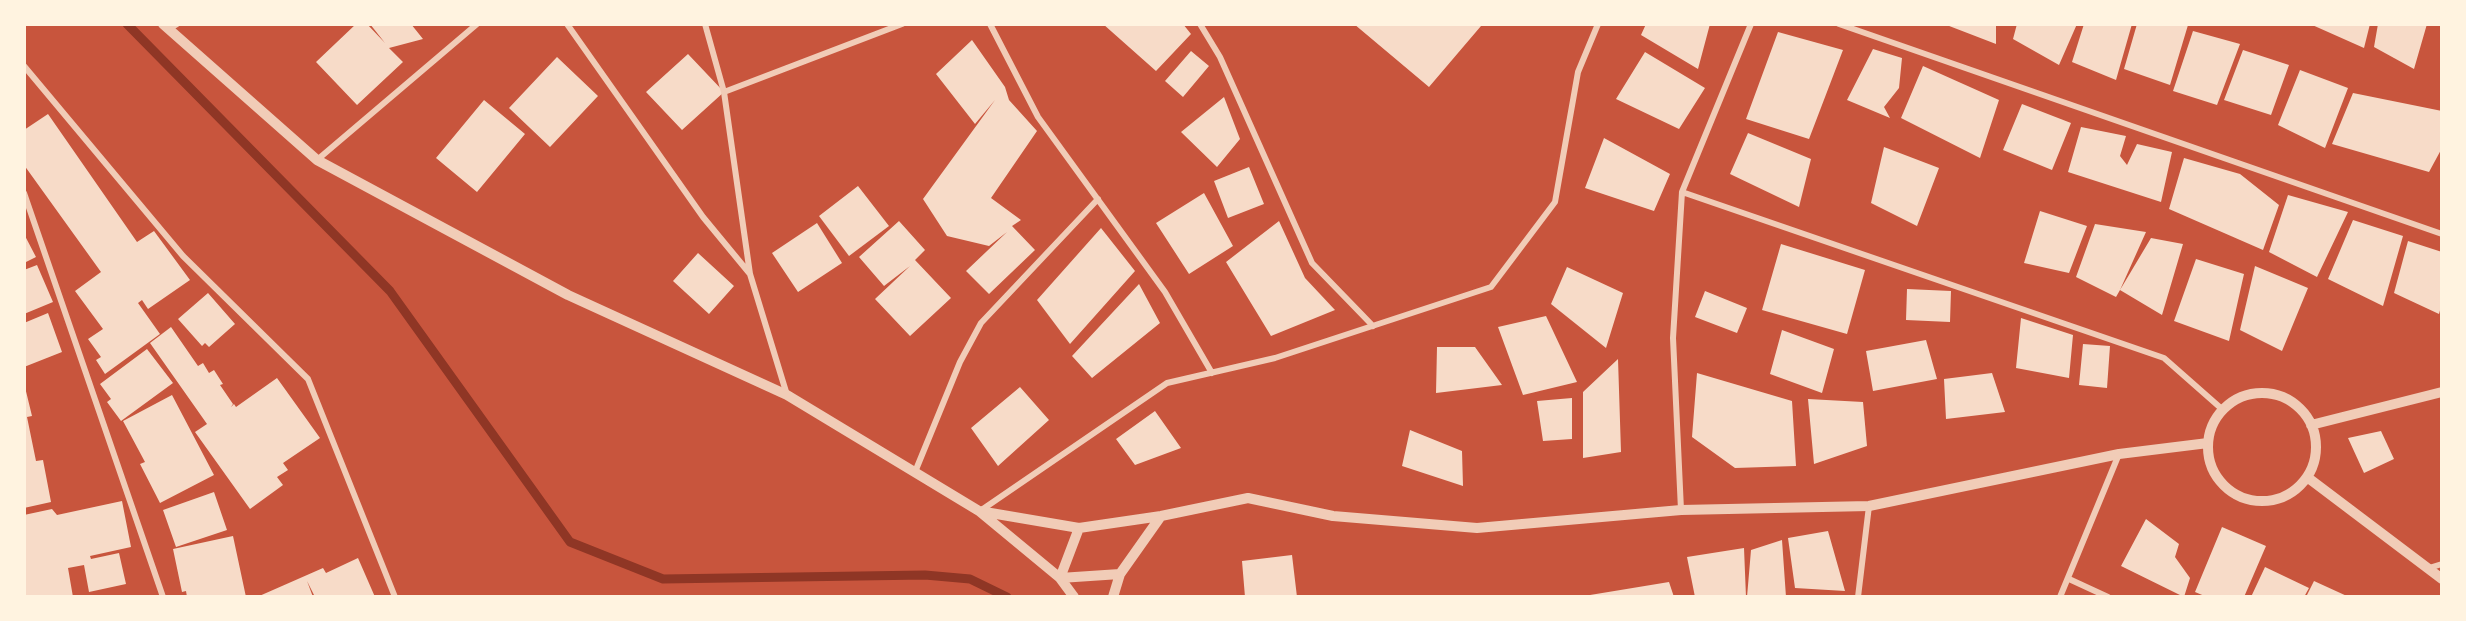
<!DOCTYPE html>
<style>
body{margin:0}
#map{position:relative;width:2466px;height:621px;overflow:hidden;background:#c8553d;font-family:Overpass,sans-serif}
canvas{display:block}
.frame{position:absolute;inset:0;border:26px solid #fff3e0;pointer-events:none}
</style>
<div id="map">
<canvas width="2466" height="621"></canvas>
<div class="frame"></div>
</div>
<script>
const ctx = document.querySelector('canvas').getContext('2d');
ctx.lineJoin = 'round';
function trace(path, color, width, dash) { ctx.strokeStyle = color; ctx.lineWidth = width; ctx.lineCap = dash ? 'butt' : 'round'; ctx.setLineDash(dash || []); ctx.stroke(path); }
function fill(path, color) { ctx.fillStyle = color; ctx.fill(path, 'evenodd'); }
trace(new Path2D(`
 M127 24 390 291 570 542 663 579 925 575 970 579 1007 597`), '#8f3625', 9);
fill(new Path2D(`
 M356 24H367L385 43 370 24H411L423 39 389 48 403 62 357 105 316 62Z
 M1103 24H1183L1191 34 1156 71Z
 M1354 24H1479L1481 26 1429 87Z
 M1646 24H1710L1698 69 1641 35Z
 M1944 24H1996V44Z
 M2017 24H2077L2059 65 2013 39Z
 M2084 24H2132L2116 80 2072 62Z
 M2137 24 2188 25 2170 85 2124 69Z
 M2310 24H2370L2364 48Z
 M2378 24H2427L2414 69 2374 47Z
 M2193 31 2240 44 2217 105 2173 91Z
 M1778 32 1843 50 1809 139 1746 119Z
 M972 40 1005 87 1009 100 1037 131 991 198 1021 220 1012 226 1035 250 989 294 966 271 1007 232 989 246 947 236 923 199 995 100 975 124 936 74Z
 M1873 49 1902 58 1899 88 1884 107 1890 118 1847 100Z
 M2243 50 2289 65 2271 115 2224 100Z
 M1191 51 1209 66 1183 97 1165 81Z
 M1645 52 1705 88 1679 129 1616 99Z
 M688 54 724 92 682 130 646 92Z
 M557 57 598 96 550 147 509 108Z
 M1923 66 1999 100 1980 158 1901 118Z
 M2300 70 2348 88 2325 148 2278 125Z
 M2353 93 2442 111V148L2429 172 2332 144Z
 M1224 97 1240 139 1217 167 1181 132Z
 M484 100 525 134 477 192 436 158Z
 M2022 104 2071 123 2052 170 2003 150Z
 M48 114 137 242 154 231 190 280 148 309 142 300 138 303 160 334 105 374 96 360 101 357 88 339 103 329 75 291 101 272 24 165V130Z
 M2081 127 2126 136 2120 156 2127 165 2137 144 2172 152 2161 202 2068 172Z
 M1748 133 1811 159 1799 207 1730 174Z
 M1604 138 1670 174 1654 211 1585 188Z
 M1884 147 1939 168 1917 226 1871 203Z
 M2184 158 2240 174 2279 205 2263 250 2169 209Z
 M1249 167 1264 204 1228 218 1214 181Z
 M858 186 889 226 849 256 819 216Z
 M1204 193 1233 246 1189 274 1156 223Z
 M2288 195 2348 212 2317 277 2269 252Z
 M2040 211 2087 226 2069 273 2024 263Z
 M2353 220 2403 236 2383 306 2328 279Z
 M899 221 925 250 915 260 951 298 910 336 875 299 910 266 884 286 859 257Z
 M1279 221 1305 278 1335 310 1271 336 1226 262Z
 M817 223 842 263 798 292 772 253Z
 M2095 224 2146 232 2120 290 2151 238 2183 244 2162 315 2120 290 2116 297 2076 277Z
 M1101 228 1135 271 1070 344 1037 300Z
 M24 234 36 257 24 263Z
 M2408 241 2442 252V303L2439 314 2394 293Z
 M1781 244 1865 270 1847 334 1762 310Z
 M698 253 734 286 709 314 673 281Z
 M2196 259 2244 274 2229 341 2174 321Z
 M37 265 53 302 24 314V270Z
 M2255 266 2308 288 2282 351 2240 330Z
 M1567 267 1623 293 1606 348 1551 304Z
 M1139 284 1160 323 1092 378 1072 356Z
 M1907 289 1951 291 1950 322 1906 320Z
 M1705 291 1747 308 1737 333 1695 317Z
 M208 293 235 324 209 347 205 343 202 346 178 319Z
 M48 313 62 352 24 367V323Z
 M1546 316 1577 382 1523 395 1498 327Z
 M2021 318 2073 335 2069 378 2016 368Z
 M171 327 198 366 203 363 209 373 214 370 223 384 220 385 233 404 231 407 234 404 236 407 277 378 320 438 283 463 288 470 277 477 283 485 250 509 195 432 207 424 150 343Z
 M1782 330 1834 349 1822 393 1770 374Z
 M1926 340 1937 379 1873 391 1866 351Z
 M2083 344 2110 346 2107 388 2079 385Z
 M1437 347H1475L1502 385 1436 393Z
 M147 349 173 383 121 421 107 402 111 399 100 384Z
 M1618 359 1621 452 1583 458V392Z
 M1697 373 1792 401 1796 466 1735 468 1692 437Z
 M1992 373 2005 412 1946 419 1944 379Z
 M24 383 32 416 27 417 36 461 43 460 51 502 24 508Z
 M1020 387 1049 420 998 466 971 428Z
 M172 395 214 475 160 503 140 464 145 462 123 421Z
 M1572 398V439L1543 441 1537 401Z
 M1808 399 1863 402 1867 446 1814 464Z
 M1155 411 1181 448 1135 465 1116 439Z
 M1410 430 1462 451 1463 486 1402 466Z
 M2381 431 2394 459 2364 473 2348 438Z
 M214 492 227 530 176 547 163 510Z
 M122 501 131 547 90 556 91 559 119 553 126 584 89 592 84 565 68 568 73 597H24V515L52 509 57 515Z
 M2146 519 2179 544 2175 557 2190 578 2184 597 2121 566Z
 M2222 527 2266 546 2244 597H2207L2195 592Z
 M1828 531 1845 591 1795 588 1788 538Z
 M233 536 246 597H187L186 591 182 592 173 549Z
 M1782 540 1786 597H1747L1751 550Z
 M1744 548 1746 597H1695L1687 557Z
 M1292 555 1297 597H1245L1242 561Z
 M358 558 375 597H315L307 581 313 597H257L323 568 326 573Z
 M2265 567 2309 588 2304 597H2251Z
 M2314 581 2349 597H2306Z
 M1669 582 1674 597H1584V596Z`), '#f7dbc8');
trace(new Path2D(`
 M567 24 703 217 750 274 787 395
 M705 24 724 92 750 274
 M990 24 1038 117 1165 292 1212 373
 M1200 24 1220 57 1312 263 1373 326
 M1839 24 2442 234
 M169 29 177 24
 M24 66 183 256 308 379 395 597
 M724 92 902 24
 M317 160 477 24
 M1682 192 2164 358 2223 410
 M24 193 163 597
 M915 472 960 362 981 323 1098 199
 M1681 510 1673 338 1682 192 1751 24
 M980 511 1167 383 1275 358 1491 287 1555 202 1578 72 1598 24
 M2429 568 2442 564
 M2069 579 2108 597
 M1858 597 1869 506
 M2060 597 2119 454`), '#f1ccb7', 6);
trace(new Path2D(`
 M163 24 317 160 568 295 787 395 979 511 1060 578 1074 597
 M2208 447a54 54 0 1 1 108 0a54 54 0 1 1-108 0Z
 M2311 425 2442 392
 M2307 477 2442 579
 M979 511 1079 528 1161 516 1248 498 1333 516 1477 528 1681 510 1869 506 2119 454 2208 443
 M1079 528 1060 578 1120 574
 M1113 597 1120 574 1161 516`), '#f1ccb7', 10);
</script>
